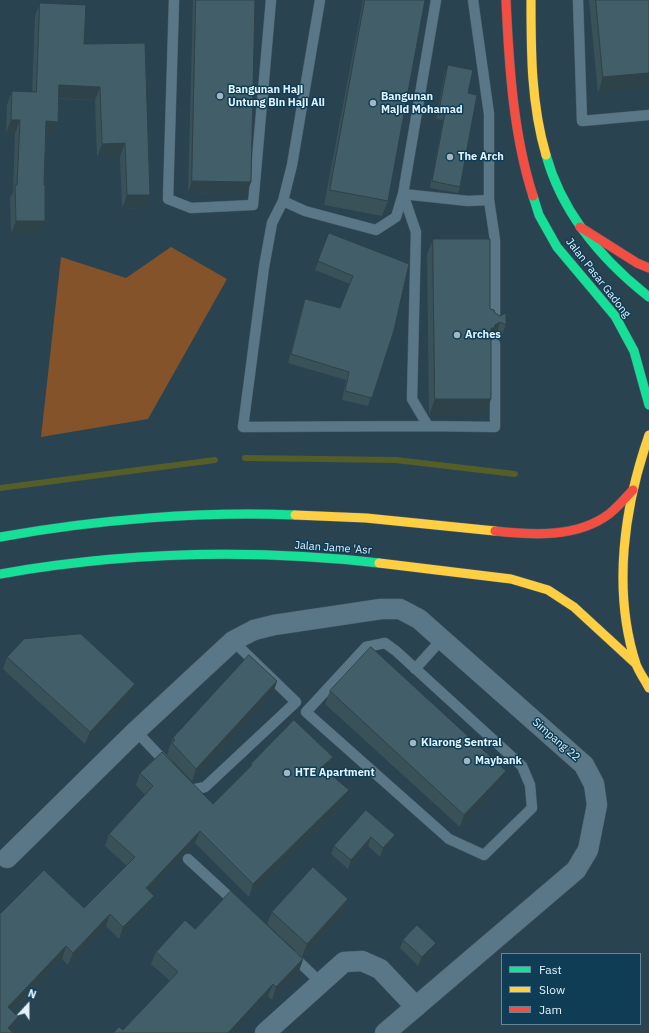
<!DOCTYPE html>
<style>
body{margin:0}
#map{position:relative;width:649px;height:1033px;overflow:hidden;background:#2a4351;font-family:"IBM Plex Sans",sans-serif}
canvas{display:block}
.legend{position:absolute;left:501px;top:953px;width:140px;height:72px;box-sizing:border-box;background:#0f3d55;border:1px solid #648698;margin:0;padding:5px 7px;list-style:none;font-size:12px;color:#e3f3fd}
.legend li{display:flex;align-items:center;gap:8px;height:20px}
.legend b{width:20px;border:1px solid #648698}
.north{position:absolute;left:8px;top:985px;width:40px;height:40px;-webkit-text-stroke:3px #0f3d55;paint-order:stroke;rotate:21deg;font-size:11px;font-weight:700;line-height:16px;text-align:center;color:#e3f3fd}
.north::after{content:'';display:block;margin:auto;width:14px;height:18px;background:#e3f3fd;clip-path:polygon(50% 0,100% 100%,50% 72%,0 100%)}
</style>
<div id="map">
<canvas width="649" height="1033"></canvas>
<ul class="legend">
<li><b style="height:5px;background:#16e098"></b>Fast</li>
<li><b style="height:5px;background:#ffcf43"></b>Slow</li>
<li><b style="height:5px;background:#f24e42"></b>Jam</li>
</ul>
<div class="north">N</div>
</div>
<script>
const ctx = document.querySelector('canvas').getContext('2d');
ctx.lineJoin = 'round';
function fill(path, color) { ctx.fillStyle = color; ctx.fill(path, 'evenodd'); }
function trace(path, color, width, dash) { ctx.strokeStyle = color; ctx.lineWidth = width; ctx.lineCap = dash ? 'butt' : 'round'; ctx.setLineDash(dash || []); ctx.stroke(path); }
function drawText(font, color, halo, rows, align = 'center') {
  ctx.font = font + ' "IBM Plex Sans",sans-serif'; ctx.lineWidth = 3; ctx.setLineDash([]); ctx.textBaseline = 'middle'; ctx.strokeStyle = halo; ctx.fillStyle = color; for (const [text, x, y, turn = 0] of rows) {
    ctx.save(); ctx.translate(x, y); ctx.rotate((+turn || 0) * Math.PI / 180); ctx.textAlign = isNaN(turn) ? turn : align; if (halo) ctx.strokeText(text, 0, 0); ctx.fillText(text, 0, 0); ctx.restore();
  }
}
fill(new Path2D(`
 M171 247 227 279 148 419 41 437 61 257 126 278Z`), '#85532a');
trace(new Path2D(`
 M245 458 396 460 515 474
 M0 488 215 460`), '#555d29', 6);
const lane = new Path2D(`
 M174 0 168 199 191 208 253 205 271 0
 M320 0 292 165 283 201 272 223 264 267 243 427 428 426
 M473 0 489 114V200L495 240V324
 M578 0 582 121 649 115
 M489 200 468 201 403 194 416 232 412 399 428 426 495 427V344
 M283 201 305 211 376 230 396 217 403 194 436 0
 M385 643 396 651 522 766 530 785 532 808 484 855 449 839 306 712 366 647Z
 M415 669 442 639
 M136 731 168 765
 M186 786 191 790 205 787 296 702 233 641
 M188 859 237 904
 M293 956 320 982`);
const street = new Path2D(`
 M7 858 136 731 233 641 254 630 274 625 381 609H400L419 619 584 765 594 784 597 805 588 850 576 870 385 1033
 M265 1033 344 962 362 961 380 969 416 1007`);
const fast = new Path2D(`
 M546 155C562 213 602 260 649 297
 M533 196 539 215 557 247 615 316 634 351 649 405
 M0 537C94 520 199 511 295 515
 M0 574C124 552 254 549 379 563`);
const slow = new Path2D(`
 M531 0C531 52 531 104 546 155
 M649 435C624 507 612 590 636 664 639 672 645 680 649 688
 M295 515 366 518 495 531
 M379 563 511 579 548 590 574 607 636 664`);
const jam = new Path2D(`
 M506 0C509 65 513 134 533 196
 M580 227 637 263 649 268
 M495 531C533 535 577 538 609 514 618 507 625 498 633 490`);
trace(lane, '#4e5f68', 11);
trace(street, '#4e5f68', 21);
trace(fast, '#4e5f68', 10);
trace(slow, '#4e5f68', 10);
trace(jam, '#4e5f68', 10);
trace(lane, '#5a7787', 10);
trace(street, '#5a7787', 20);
trace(fast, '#16e098', 9);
trace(slow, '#ffcf43', 9);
trace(jam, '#f24e42', 9);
fill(new Path2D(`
 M193 0H255L251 182 246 194 188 192Z
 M363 0H425L388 201 382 216 324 205Z
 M589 0H649L598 93Z
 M40 3 84 44 145 43V208L122 209 120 157H97L95 100 59 99 53 135H46L41 234H11L10 198 13 192 15 133H6L7 105 12 91 32 92 35 16Z
 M448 65 468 93 460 187 458 193 430 188 443 120 436 119 445 72Z
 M329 233 394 330 368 406 342 400 346 380 288 363 302 308 305 299 340 308 350 284 315 270Z
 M433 239 490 309 495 313 506 325 500 340 495 338 491 340 486 414 429 415 427 254Z
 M7 657 130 696 85 744 3 669Z
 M277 681 273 693 192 781 167 755 169 751H168L173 738Z
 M330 691 501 783 460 827 325 704Z
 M333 757 328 769 326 771 345 803 249 897 195 843 150 892 149 908 119 939 106 926 68 965 62 959 12 1011 18 1017 14 1030 12 1032 0 1033 1 913 84 908 127 866 105 846 109 834 145 795 136 785 140 773 213 804 250 768 251 764Z
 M366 810 391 843 380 857 368 846 348 869 331 854 334 846Z
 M272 912H344L302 957 267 924Z
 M195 929 303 959 299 971 272 1000 268 996 123 1030 170 981 151 964 156 952Z
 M403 940 432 951 418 966 400 948Z`), '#395159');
fill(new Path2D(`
 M649 73V88L598 93 603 77Z
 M59 85 100 87 95 100 54 98Z
 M11 120H20L15 133H6Z
 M46 121 58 122 53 135H41Z
 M125 143 120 157H97L102 144Z
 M192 181 251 182 246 194 188 192Z
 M127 195H150L145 208 122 209Z
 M16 221H45L41 234H11Z
 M500 322 495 338 490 340 491 328Z
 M435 399H491L486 414 429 415Z
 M277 681 273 693 192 781 196 769Z
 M135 684 130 696 85 744 90 732Z
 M333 757 328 769 318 780 322 767Z
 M506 771 501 783 460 827 464 815Z
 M349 790 345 803 249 897 253 884Z
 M200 831 195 843 142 901 146 888Z
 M395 835 391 843 380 857 383 848Z
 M371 837 368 846 348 869 351 860Z
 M154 896 149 908 119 939 123 927Z
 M348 899 344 912 302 957 307 944Z
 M110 914 106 926 68 965 73 953Z
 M436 943 432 951 418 966 422 957Z
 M66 946 62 959 3 1020 8 1007Z
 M303 959 299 971 272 1000 276 987Z
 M273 984 268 996 235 1033H228Z
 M18 1017 14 1030 11 1033 8 1028Z`), '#2e4249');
const building = new Path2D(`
 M196 0H255L251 182 192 181Z
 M365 0H425L388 201 330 190Z
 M596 0H649V73L603 77Z
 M40 3 86 5 84 44 145 43 150 195H127L125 143 102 144 100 87 59 85 58 122 46 121 44 185H45V221H16L15 185H17L20 120H11L12 91 36 92Z
 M448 65 473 70 468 93 477 95 460 187 432 181 445 113 439 112Z
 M329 233 409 264 394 330 372 398 345 391 349 372 291 354 305 299 340 308 353 276 318 261Z
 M433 239H490V309L494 310 495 313 500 316 506 313V325L500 322 495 325 494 328H491V399H435Z
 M81 634 135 684 90 732 7 657 24 639Z
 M371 647 506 771 464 815 330 691Z
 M249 655 277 681 196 769 172 743 175 740 173 738Z
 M294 720 333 757 322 767 349 790 253 884 200 831 146 888 154 896 123 927 110 914 73 953 66 946 8 1007 18 1017 8 1028 13 1033H0V912L1 913 44 870 84 908 135 857 109 834 153 786 140 773 162 752 213 804 252 765 251 764Z
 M366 810 395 835 383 848 371 837 351 860 334 846Z
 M313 867 348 899 307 944 272 912Z
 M231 891 303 959 276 987 273 984 228 1033H113L119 1027 123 1030 178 972 156 952 185 920 195 929Z
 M417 925 436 943 422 957 403 940Z`);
fill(building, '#425e68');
trace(building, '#2e4249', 1);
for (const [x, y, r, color] of [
 [220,96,4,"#a2b5c1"],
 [373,103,4,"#a2b5c1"],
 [450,157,4,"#a2b5c1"],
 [457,335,4,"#a2b5c1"],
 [413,743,4,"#a2b5c1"],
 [467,761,4,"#a2b5c1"],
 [287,773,4,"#a2b5c1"]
]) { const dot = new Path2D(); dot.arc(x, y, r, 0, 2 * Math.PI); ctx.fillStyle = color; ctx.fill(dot); trace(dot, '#0f3d55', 1.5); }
drawText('bold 11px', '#e3f3fd', '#0f3d55', [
 ["Bangunan Haji",228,90],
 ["Untung Bin Haji Ali",228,103],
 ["Bangunan",381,97],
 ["Majid Mohamad",381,110],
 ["The Arch",458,157],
 ["Arches",465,335],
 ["Kiarong Sentral",421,743],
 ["Maybank",475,761],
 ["HTE Apartment",295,773]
], 'left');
drawText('11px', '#e3f3fd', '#0f3d55', [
 ["Jalan Pasar Gadong",598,278,52],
 ["Jalan Jame 'Asr",333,548,4],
 ["Simpang 22",556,740,41]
]);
</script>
